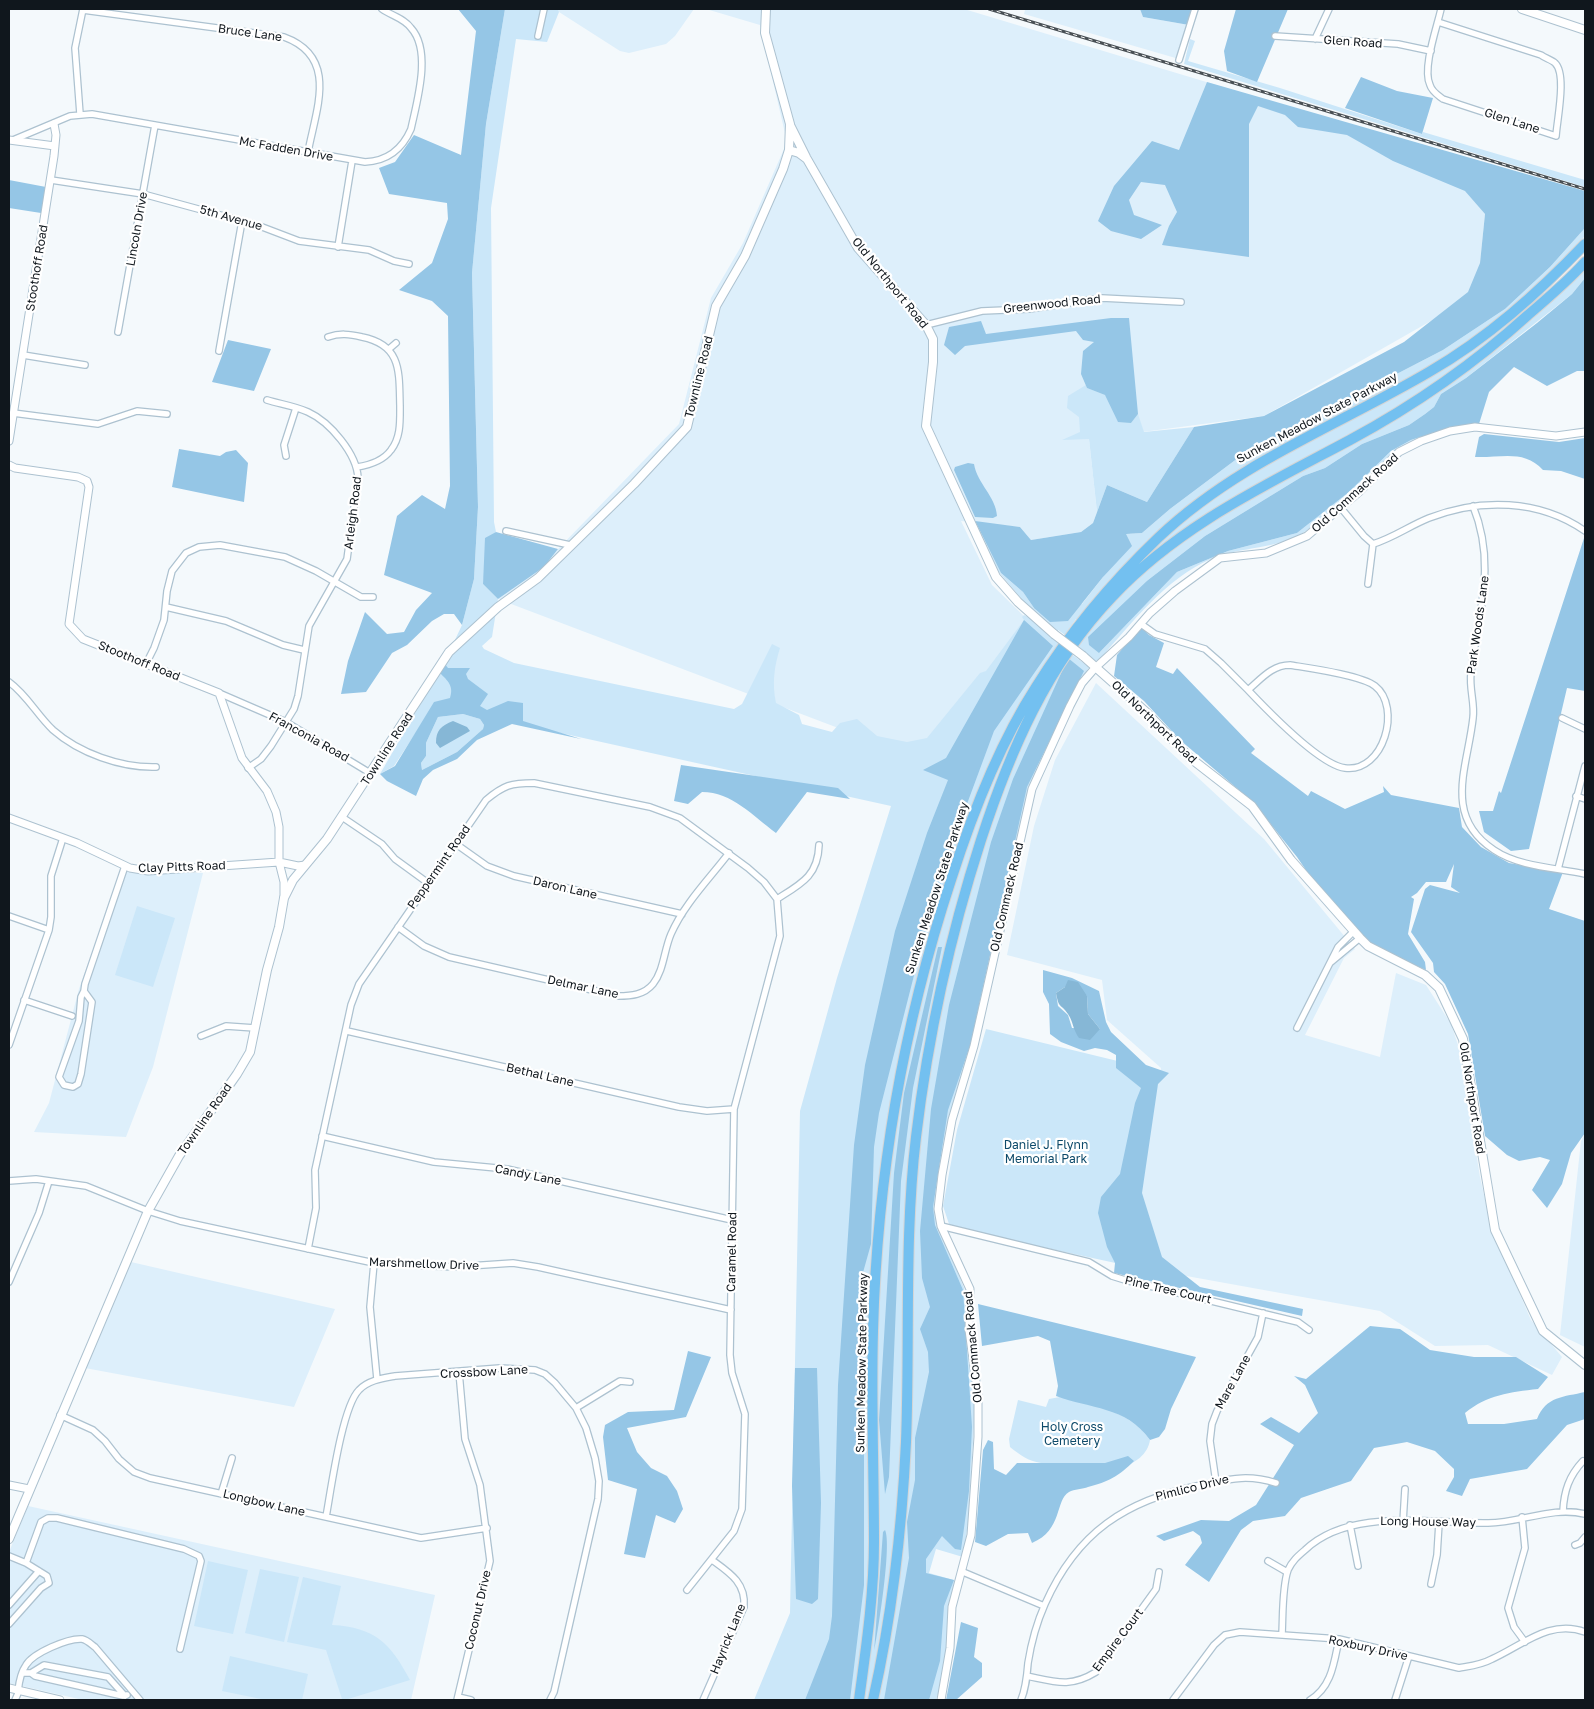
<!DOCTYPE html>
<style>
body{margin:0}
#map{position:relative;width:1594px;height:1709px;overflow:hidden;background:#f4f9fc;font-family:"Golos Text",sans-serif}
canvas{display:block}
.frame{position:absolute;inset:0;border:10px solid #10171d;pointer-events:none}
</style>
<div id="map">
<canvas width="1594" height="1709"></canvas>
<div class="frame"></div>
</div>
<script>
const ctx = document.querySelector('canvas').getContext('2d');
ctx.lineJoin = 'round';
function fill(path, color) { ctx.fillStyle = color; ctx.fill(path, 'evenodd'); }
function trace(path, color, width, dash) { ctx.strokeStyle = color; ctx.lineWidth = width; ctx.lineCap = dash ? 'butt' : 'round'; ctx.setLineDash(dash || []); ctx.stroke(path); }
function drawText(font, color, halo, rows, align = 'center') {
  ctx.font = font + ' "Golos Text",sans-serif'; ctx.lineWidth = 4.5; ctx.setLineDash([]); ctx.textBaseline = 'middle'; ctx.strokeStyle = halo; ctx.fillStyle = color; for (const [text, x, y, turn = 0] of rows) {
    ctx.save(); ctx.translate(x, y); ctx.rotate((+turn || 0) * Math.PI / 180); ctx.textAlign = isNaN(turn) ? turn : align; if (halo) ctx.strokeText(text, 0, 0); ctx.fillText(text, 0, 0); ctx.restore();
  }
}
fill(new Path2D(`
 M558 9H694L675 36 666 44 629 53 620 51 559 12Z
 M706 9H964L1369 131 1466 191 1485 214 1480 263 1473 297 1264 416 1089 439 1097 512 1093 523 1081 532 1031 540 1020 527 961 521 992 585 1029 621 949 770 498 599 544 567 558 549 679 424 711 298 743 243 787 142 760 25Z
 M1019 9H1140L1143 17 1189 25 1179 59 1024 14 1025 10Z
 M1096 683 1264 839 1355 949 1344 958 1305 1035 1380 1057 1396 973 1426 985 1451 1024 1460 1051 1480 1177 1492 1230 1531 1320 1562 1357 1552 1375 1488 1345 1435 1346 1380 1311 1120 1264 1161 1068 1107 1020 1102 980 1007 955 1034 826 1055 760Z
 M121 872 203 873 153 1067 126 1137 34 1132 49 1103 79 989Z
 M1585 1133V1347L1560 1335 1581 1141Z
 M131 1262 335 1309 294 1407 85 1368Z
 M28 1506 435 1595 411 1700H83L9 1683V1552Z`), '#ddeffb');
fill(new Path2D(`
 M505 9H558L559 12 547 42 516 39 491 208 494 522 496 532 490 537 483 584 498 599 492 637 482 646 484 649 514 663 734 709 742 704 772 644 780 648C774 667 772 684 776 703L799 715 802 724 832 732 840 723 857 719 877 736 907 742 927 738 980 673 986 671 1024 620 1022 617 1024 615 1032 619 1060 644 1016 713 929 937 913 993 892 1098 869 1417 868 1608 856 1700H754L790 1613 800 1111 837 978 891 806 434 705 394 766 380 774 444 663 462 625 474 579 478 507 472 273 486 124Z
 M1190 39 1195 41 1188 61 1280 88 1422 134 1423 132 1585 180V187L1184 64Z
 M1585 228V236L1536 289 1456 351 1194 503 1078 620 1076 619 1065 635 1058 630 1057 631 1031 610 992 564 973 521H975L1001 573 1023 592 1034 608 1082 604 1103 577 1126 534 1142 533 1170 509 1246 452 1443 350 1505 309 1550 267Z
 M1585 265V278L1572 294 1466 378 1441 394 1434 407 1425 414 1409 425 1362 444 1325 468 1303 476 1205 536 1148 580 1099 653 1177 572 1228 551 1297 533 1349 492 1391 451 1411 440 1442 430C1425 437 1406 443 1391 455 1361 478 1337 509 1306 531 1278 550 1241 546 1211 559 1165 579 1132 623 1099 660L1095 661 1076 644 1092 624 1162 555 1209 521 1391 421Z
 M1542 292 1546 295 1462 366 1387 416 1142 563 1139 561 1188 516 1248 473 1378 402Z
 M1086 385 1087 388 1105 395 1131 423 1138 414 1144 432 1194 427 1147 502 1107 485 1097 512 1089 439 1062 440 1080 432 1079 417 1067 408 1068 396Z
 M1070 653 1089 667 1064 712 1029 788 938 1187 940 1228 964 1288 976 1393 968 1524 963 1557 936 1549 929 1573 957 1581 941 1684 936 1700H875L894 1601 913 1228 921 1120 937 1022 959 923 1010 763 1039 703Z
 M463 714 480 719 484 725 483 729 457 752 422 770 421 763 426 756V743L438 717Z
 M1010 738 1014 740 990 800 918 1098 895 1546 869 1700H862L868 1660 878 1275 891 1155 916 1008 965 845Z
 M137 906 175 918 153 987 115 975Z
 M986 1029 1134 1065 1153 1079 1120 1264 950 1227 943 1206 957 1130Z
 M1060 1397C1093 1404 1130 1411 1150 1440 1148 1454 1135 1464 1121 1467 1111 1469 1052 1465 1041 1463 1028 1461 1020 1455 1010 1447L1009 1439 1018 1400 1046 1407 1049 1399Z
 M208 1561 248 1570 233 1634 194 1626Z
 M260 1569 299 1577 284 1642 245 1633Z
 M303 1577 341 1586 332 1625C375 1627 391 1644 410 1680L345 1700 342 1699 326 1650 287 1642Z
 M230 1656 308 1674 302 1700H266L222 1691Z`), '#cbe7f9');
fill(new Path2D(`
 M458 9H505L486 124 472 273 478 507 474 579 462 625 454 614H444L432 621 407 645 392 653 366 692 341 694 348 661 365 612 387 634 404 632 416 610 432 593 384 575 397 516 422 495 445 509 450 486 448 316 432 301 399 290 432 263 448 219 447 203 389 194 379 168 395 162 414 135 461 155 476 31Z
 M1140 9H1193L1189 25 1143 17Z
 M1236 9H1288L1257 82 1227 71 1224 51Z
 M1361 77 1397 91 1433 98 1422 134 1345 108Z
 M1207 82 1585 191V228L1550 267 1505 309 1443 350 1246 452 1170 509 1142 533 1126 534 1132 546 1103 577 1068 621 1050 622 1034 608 1023 592 1001 573 975 521 1020 527 1031 540 1081 532 1093 523 1107 485 1147 502 1194 427 1264 416 1404 342 1468 292 1480 263 1485 214 1465 191 1393 161 1347 135 1298 127 1285 115 1258 106 1249 124V257L1162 245 1169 226 1177 212 1165 185 1141 182 1129 200 1134 215 1162 225 1141 239 1111 231 1098 221 1114 186 1152 141 1179 150Z
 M9 180 46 187 41 213 9 208Z
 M1585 278V371H1577L1547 386 1514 367 1489 392 1479 424 1442 430 1411 440 1391 451 1349 492 1297 533 1228 551 1177 572 1099 653 1089 645 1088 637 1148 580 1205 536 1303 476 1325 468 1362 444 1409 425 1425 414 1434 407 1441 394 1466 378 1537 323 1572 294Z
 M1111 318H1129L1138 414 1131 423 1118 422 1105 395 1087 388 1081 374 1083 351 1094 342 1083 340 1076 331 965 346 955 355 944 345 949 327 981 321 986 334Z
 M228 340 271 349 254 391 212 382Z
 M1484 434 1559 442 1585 438V479L1561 471 1543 470C1524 449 1501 458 1475 457L1479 437Z
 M179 449 220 456 226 452 236 450 248 463 244 502 172 487Z
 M968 463 974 464C977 483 996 497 997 516L993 518 975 517 954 470 955 467Z
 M496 532 558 549 544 567 498 599 483 584 485 538Z
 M1585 535V691L1567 688 1529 849 1511 851 1484 832 1479 811H1493L1499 791 1501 793Z
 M1024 620 1053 646 994 731 964 812 924 936 879 1113 874 1147 871 1244 862 1276 864 1291V1585L850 1700H805L829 1639 832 1616 838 1385 854 1145 865 1065 895 931 927 833 948 780 923 770 946 758Z
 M1141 627 1149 635 1164 643 1156 667 1173 674 1177 668 1255 749 1251 753 1308 796 1311 791 1345 809 1384 792 1383 786 1391 795 1459 808 1462 827 1481 847 1509 863 1563 872 1549 909 1585 921V1133L1571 1153 1562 1184 1547 1208 1532 1190 1550 1160 1540 1157 1519 1161 1507 1155 1485 1136 1468 1034 1445 984 1434 972 1433 963 1411 932 1425 889 1430 885 1460 893 1451 887 1454 864 1446 882H1426L1417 893 1411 897 1414 899 1408 934 1425 962 1426 970 1372 946 1310 876 1297 857 1253 802 1180 740 1144 701 1114 676 1117 655Z
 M1068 658 1084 671 1027 787 970 1046 948 1110 933 1207 935 1225 963 1290 972 1427 969 1491 961 1550 955 1549 942 1536 926 1559V1573L954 1580 944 1606 940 1661 929 1700H884L909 1558 907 1522 915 1480V1438L929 1372 928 1352 920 1329 930 1307 922 1278 920 1231 931 1109 949 1005 991 842 1013 779Z
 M444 663 448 668H470L466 674 468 679 488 694 480 706 487 710 508 701 523 703V721L581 739 512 724 477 740 457 759 433 770 423 779 416 796 387 781 380 774 395 766 434 702 450 698C454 686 448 681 440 673ZM463 714 480 719 484 725 483 729 457 752 422 770 421 763 426 756V743L438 717Z
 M681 765 838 788 850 799 807 792 776 833C753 816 732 792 702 792L688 804 674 801Z
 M938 947H942L913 1088 901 1181 889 1477 885 1494 879 1420 894 1173 904 1093Z
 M1043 970 1072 978 1099 991 1106 1022 1111 1032 1146 1065 1169 1073 1158 1084 1142 1193 1162 1257 1200 1287 1303 1309 1302 1316 1114 1273 1115 1263 1107 1247 1098 1213 1101 1197 1120 1174 1135 1103 1141 1088 1116 1068V1055L1107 1050 1095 1048 1084 1051 1061 1042 1050 1034 1049 1004 1043 992ZM1065 987 1087 996 1088 1014 1100 1029 1072 1028 1068 1015 1058 1006 1056 993Z
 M978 1304 1196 1357 1171 1409 1165 1429 1159 1437 1150 1440C1126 1406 1090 1409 1056 1396L1058 1386 1050 1341 1038 1336 982 1346Z
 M1370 1326 1400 1329 1430 1350 1474 1357H1516L1548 1377 1538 1389C1510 1392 1487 1395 1465 1413L1468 1424H1504L1537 1419C1546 1396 1564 1397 1585 1392V1419L1567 1425 1527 1469 1470 1479 1462 1496 1446 1491 1454 1477V1469L1435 1451 1407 1442 1374 1448 1351 1481 1301 1498 1285 1516 1253 1521 1241 1530 1209 1582 1185 1565 1202 1543 1200 1536 1193 1531 1164 1541 1156 1536 1201 1520 1229 1521 1256 1505 1294 1445 1260 1424 1271 1417 1299 1433 1318 1413 1305 1385 1294 1376 1306 1379Z
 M688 1351 711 1357 686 1417 627 1428 637 1452 651 1468 667 1476 677 1491 683 1509 675 1523 656 1515 645 1558 624 1554 637 1489 608 1480 603 1437 605 1425 628 1412 674 1410Z
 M795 1368H817L821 1503 818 1599 812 1604 796 1599 792 1486Z
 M988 1440 993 1442 994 1469 1006 1475 1017 1463H1105L1128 1456 1134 1461C1119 1476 1108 1482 1088 1487 1083 1489 1074 1489 1069 1492 1055 1500 1063 1530 1032 1543L1028 1533 1008 1534 986 1546 975 1542 983 1450Z
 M885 1530C892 1544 878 1632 874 1652L883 1532Z
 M961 1622 978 1628 974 1657 982 1663V1677L956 1700H946Z`), '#95c6e6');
fill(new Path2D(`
 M453 721 467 727 470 731 440 748 436 743C436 730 441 726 453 721Z
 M1068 980 1078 982 1087 996 1088 1014 1100 1029 1090 1040 1079 1038C1073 1030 1073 1021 1068 1014 1061 1003 1059 1010 1056 993L1065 987Z`), '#86b7d6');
const minor = new Path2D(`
 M83 10 284 37C339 57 316 109 308 152
 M1438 22 1541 55C1545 58 1552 60 1555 63 1567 74 1557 120 1556 136L1443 99C1438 95 1432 92 1430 85 1422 69 1437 27 1441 9
 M538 36 544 9
 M1275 36 1398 44 1431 51
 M1315 39 1329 9
 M1179 60 1195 9
 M80 114 75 48 83 9
 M13 140 70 116 92 114 365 162C387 161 402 150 411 129 417 101 432 51 411 28 404 18 392 16 382 9
 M51 180 143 194 257 225 299 241 369 250 394 261 409 264
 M338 247 352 161
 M926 325 982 311 1029 309 1102 298 1181 302
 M118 332 155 125
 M328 337C340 333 349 334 362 337 402 345 399 372 400 406 400 421 401 437 391 450 383 461 370 465 357 467
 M389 349 396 343
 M219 351 242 221
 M23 355 85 365
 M13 413 98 424 137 411 167 414
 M286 456 284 445 296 408
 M1473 506C1497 565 1478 614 1471 673 1469 689 1475 703 1473 718 1468 766 1442 816 1494 850 1519 867 1557 868 1585 874
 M1341 508 1364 536 1373 544C1393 538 1409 526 1429 518 1480 498 1539 499 1585 531
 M506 531 570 545
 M1368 584 1373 544
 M166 607 226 621 283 645 304 650
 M1141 624 1155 634 1205 649 1221 663 1248 690
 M146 664 154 648 164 620 167 591 172 571 186 553 199 547 220 545 285 557 316 571 361 597H373
 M1290 665C1308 668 1361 675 1375 686 1402 707 1384 773 1345 768 1320 765 1266 709 1248 690 1261 679 1272 665 1290 665Z
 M9 682C27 695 37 715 53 730 79 753 121 768 156 767
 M219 693 286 722 370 773
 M1562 718 1585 729
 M248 768 261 759 271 746 294 709 298 696 309 626 347 559 358 478C357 454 330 422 308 412 295 406 280 404 267 400
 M1576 796 1585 799
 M342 817 382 844 395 859 428 883
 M456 844 487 866 514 876 682 914
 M1558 869 1585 766
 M777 899C801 884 818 876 819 845
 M9 916 49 930
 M398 927 424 946 449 957 618 996C631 996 644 995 653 984 664 970 664 950 671 934 684 904 710 878 729 853
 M1330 963 1360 938
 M84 991 81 997 79 1021 59 1077 64 1085 73 1087 78 1084 81 1074 92 1002 84 991 85 984 125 866
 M24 1000 72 1016
 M1297 1028 1338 947 1354 931
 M347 1031 679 1107 707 1111 734 1109
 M201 1036 226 1026 255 1028
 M9 1045 49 930 51 917V876L63 838
 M322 1136 434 1162 507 1169 732 1220
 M9 1181 36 1179 86 1186 148 1211 180 1221 374 1263 454 1267 513 1263 538 1267 731 1310
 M941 1226 1089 1262 1112 1276 1125 1280 1298 1322 1309 1330
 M308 1249 316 1208 315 1170 351 1005 359 984 486 800C504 785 511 783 534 783L650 807 680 818 748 868 764 882 777 899 780 936 734 1109 730 1355 732 1373 745 1414 742 1509 734 1531 687 1590
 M374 1263 370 1307 377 1379
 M9 1282 39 1213 49 1181
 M576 1408 620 1381 630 1382
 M60 1415 93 1430 105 1441 119 1459 134 1472 150 1478 421 1538 487 1528
 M1216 1482 1210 1441 1212 1424 1217 1411 1258 1337 1263 1313
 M221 1494 232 1458
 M1563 1511C1564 1491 1569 1476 1583 1461
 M326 1517C331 1490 342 1407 359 1390 368 1380 384 1378 395 1376L500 1368 535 1370 545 1374 555 1383 576 1408 586 1428 595 1458 599 1481 598 1499 554 1692 550 1700
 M1522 1517 1525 1548 1508 1608 1514 1627 1525 1642
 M1403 1522 1405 1489
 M1350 1525 1358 1566
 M1575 1545 1580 1543 1585 1537
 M9 1556 26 1563 47 1576 49 1583 41 1588 9 1624
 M1268 1561 1287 1572
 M26 1563 41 1522 48 1518H57L184 1549 199 1556 201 1561 180 1649
 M963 1572 1044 1606
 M1431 1584 1437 1555 1439 1523
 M9 1605 39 1571
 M1282 1634C1283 1616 1282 1587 1288 1570 1292 1561 1298 1556 1305 1550 1350 1507 1430 1524 1488 1523 1521 1523 1551 1506 1585 1514
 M22 1673H31L44 1665 108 1677 125 1696
 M31 1673 35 1676 123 1696 127 1695
 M1027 1676C1056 1682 1070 1688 1096 1672L1156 1589 1159 1572
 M18 1691C19 1682 21 1672 26 1665 33 1653 68 1638 82 1639 87 1640 91 1644 95 1647L140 1700
 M458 1697 471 1700
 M15 1700 19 1691
 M457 1700 490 1561 480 1485 465 1439 459 1372
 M703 1700 744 1607C746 1583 730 1573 712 1560
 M1021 1700C1026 1688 1027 1676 1028 1663 1031 1644 1037 1622 1045 1604 1077 1532 1126 1500 1201 1485 1230 1479 1247 1474 1276 1483
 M1173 1700 1214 1645 1225 1635 1240 1632 1339 1639 1459 1668C1470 1666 1481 1665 1492 1659 1523 1645 1550 1619 1585 1632
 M1310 1700C1332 1687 1334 1662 1339 1639
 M1395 1700 1409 1656`);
const tertiary = new Path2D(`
 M9 140 55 146
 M9 441 54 156 56 135 54 124
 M9 465 15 468 78 477 87 481 89 487 69 624 83 639 219 693 242 758 267 791 276 812 279 827V862L284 882V898
 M9 818 77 843 130 868 148 871 279 862 298 866 305 865
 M9 1485 29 1489
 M9 1688 60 1700
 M941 1700 950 1648 952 1607 971 1535 978 1437V1396L969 1330 970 1289 941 1226 938 1209 942 1175 952 1120 974 1046 1032 789 1070 706 1082 683 1095 668 1129 637 1150 613 1175 591 1220 558 1266 553 1307 536 1359 492 1399 452 1421 441 1450 431 1475 427 1556 436 1585 432`);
const secondary = new Path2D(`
 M1522 9 1585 30
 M790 125 806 157
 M789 150 799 153 807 159 858 248 926 325 933 339V362L926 426 996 577 1018 602 1054 634
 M1083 656 1146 712 1189 757 1252 806 1291 860 1360 938 1368 946 1425 975 1439 988 1463 1039 1495 1230 1543 1331 1585 1365
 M9 1539 148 1211 179 1156 237 1074 250 1052 267 970 279 927 284 898 293 880 327 839 449 652 498 607 538 578 634 484 687 427 716 306 745 256 783 169 789 150 790 124 765 33 766 9`);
const motorway = new Path2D(`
 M859 1700C866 1648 874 1595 874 1542 874 1472 871 1401 873 1331 877 1177 903 1026 951 880 972 814 998 746 1036 687 1070 632 1112 582 1159 537 1237 463 1337 426 1429 372 1488 338 1538 293 1585 244
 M873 1700C892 1616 902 1528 906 1442 910 1340 904 1238 916 1137 928 1036 950 936 981 840 1010 751 1047 665 1112 597 1178 526 1266 485 1350 440 1415 405 1474 364 1528 315 1548 298 1568 281 1585 262`);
trace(minor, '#adc2d0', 8);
trace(tertiary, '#adc2d0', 9);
trace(secondary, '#adc2d0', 10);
trace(motorway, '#d4d5d6', 12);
trace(minor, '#fff', 5.5);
trace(tertiary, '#fff', 7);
trace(secondary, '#fff', 8);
trace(motorway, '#73c0f0', 10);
const rail = new Path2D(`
 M989 9 1585 189`);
trace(rail, '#495055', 3);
trace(rail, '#fff', 1, [4]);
const secondaryBridge = new Path2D(`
 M1054 634 1083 656`);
trace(secondaryBridge, '#adc2d0', 10, []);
trace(secondaryBridge, '#fff', 8);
drawText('12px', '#10171d', '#fff', [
 ["Bruce Lane",250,33,8],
 ["Glen Road",1353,42,4],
 ["Glen Lane",1512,121,18],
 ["Mc Fadden Drive",286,149,10],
 ["5th Avenue",231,218,16],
 ["Lincoln Drive",137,229,-80],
 ["Stoothoff Road",37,268,-81],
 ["Old Northport Road",890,283,51],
 ["Greenwood Road",1052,304,-6],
 ["Townline Road",699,377,-76],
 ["Sunken Meadow State Parkway",1317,418,-28],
 ["Old Commack Road",1355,493,-42],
 ["Arleigh Road",353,513,-83],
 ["Park Woods Lane",1478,625,-82],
 ["Stoothoff Road",139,661,22],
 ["Old Northport Road",1154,722,44],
 ["Franconia Road",309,737,29],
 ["Townline Road",387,749,-57],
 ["Clay Pitts Road",182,867,-2],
 ["Peppermint Road",439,867,-55],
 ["Daron Lane",565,888,13],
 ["Sunken Meadow State Parkway",937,888,-72],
 ["Old Commack Road",1007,897,-77],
 ["Delmar Lane",583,987,12],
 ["Bethal Lane",540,1075,13],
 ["Old Northport Road",1472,1098,81],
 ["Townline Road",205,1119,-55],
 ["Candy Lane",528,1175,11],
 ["Caramel Road",732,1252,-89],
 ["Marshmellow Drive",424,1264,2],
 ["Pine Tree Court",1168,1290,13],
 ["Old Commack Road",973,1347,-95],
 ["Sunken Meadow State Parkway",862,1363,-89],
 ["Crossbow Lane",484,1372,-3],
 ["Mare Lane",1233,1382,-61],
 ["Pimlico Drive",1192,1488,-14],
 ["Longbow Lane",264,1503,13],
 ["Long House Way",1428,1522,1],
 ["Coconut Drive",478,1610,-77],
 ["Hayrick Lane",728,1639,-68],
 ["Empire Court",1118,1640,-53],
 ["Roxbury Drive",1368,1648,12]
]);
drawText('12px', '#0d4a6a', '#fff', [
 ["Daniel J. Flynn",1046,1145],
 ["Memorial Park",1046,1159],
 ["Holy Cross",1072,1427],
 ["Cemetery",1072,1441]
]);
</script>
